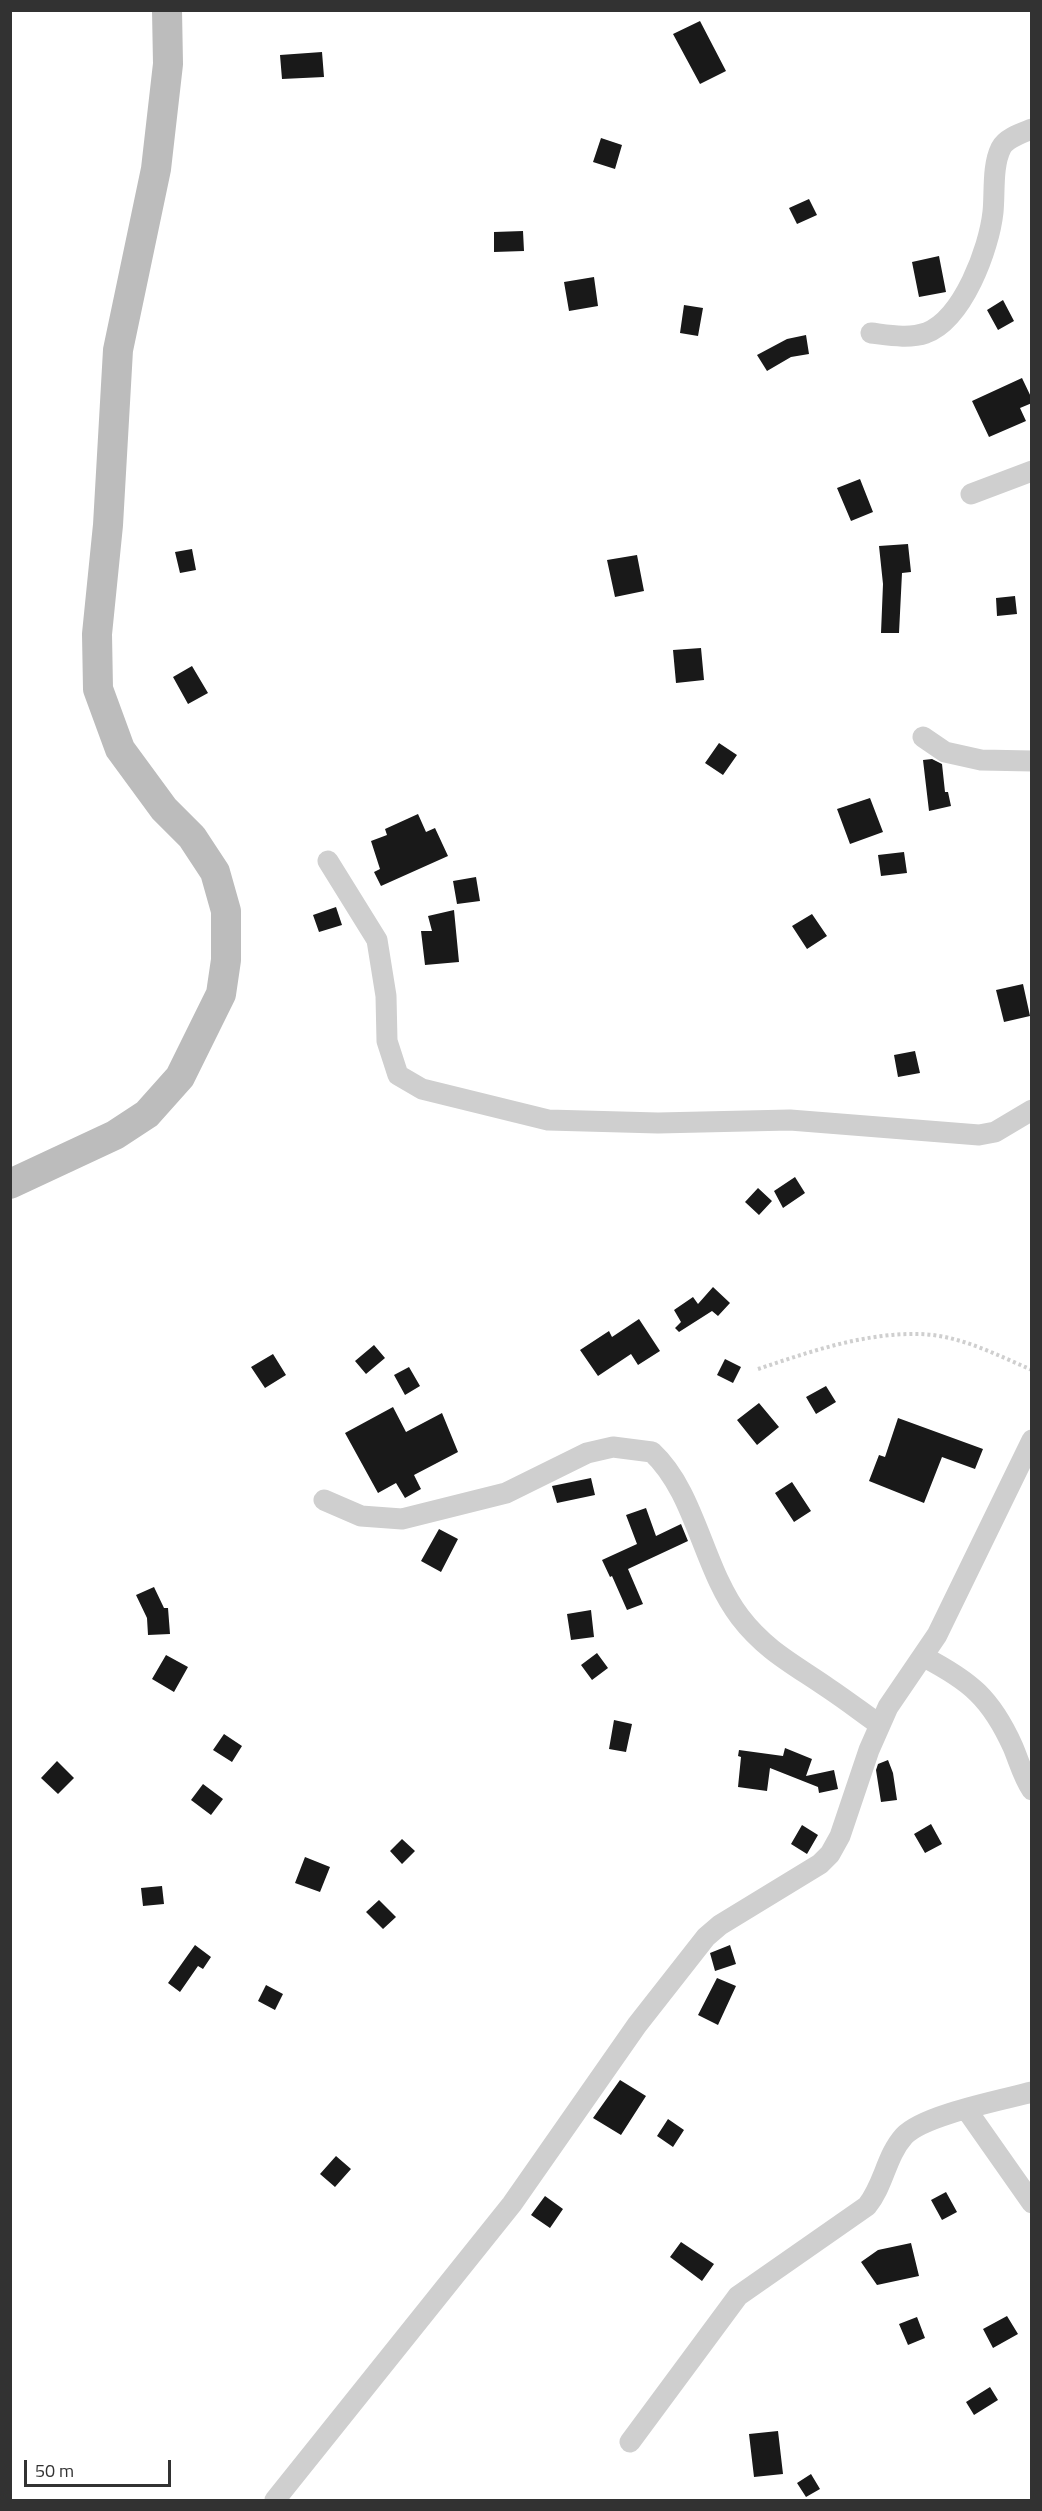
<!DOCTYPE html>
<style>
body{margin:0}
#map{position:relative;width:1042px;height:2511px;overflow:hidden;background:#fff;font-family:"Titillium Web",sans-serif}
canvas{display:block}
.frame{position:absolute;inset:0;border:12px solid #323232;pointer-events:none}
.scale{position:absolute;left:24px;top:2460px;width:147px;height:27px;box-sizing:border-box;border:3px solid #323232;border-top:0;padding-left:8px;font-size:18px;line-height:21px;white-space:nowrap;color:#323232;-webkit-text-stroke:4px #fff;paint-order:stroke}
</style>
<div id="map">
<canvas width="1042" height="2511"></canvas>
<div class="frame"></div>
<div class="scale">50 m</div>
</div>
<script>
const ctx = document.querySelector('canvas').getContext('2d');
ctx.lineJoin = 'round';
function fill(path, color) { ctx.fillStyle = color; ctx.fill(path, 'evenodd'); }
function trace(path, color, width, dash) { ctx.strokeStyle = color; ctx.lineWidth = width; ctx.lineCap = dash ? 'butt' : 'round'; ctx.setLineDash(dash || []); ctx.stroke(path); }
fill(new Path2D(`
 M700 21 726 71 700 84 673 34Z
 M322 52 324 77 282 79 280 55Z
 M601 138 622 145 615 169 593 162Z
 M809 199 817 215 797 224 789 208Z
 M523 231 524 251 494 252V232Z
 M939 256 946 292 919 297 912 262Z
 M594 277 598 306 569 311 564 282Z
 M1003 300 1014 321 998 330 987 310Z
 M684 305 703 308 698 336 680 333Z
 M806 335 809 354 791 357 767 371 757 355 787 339Z
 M1022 378 1032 399V403L1020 408 1026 421 989 437 972 401Z
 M860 479 873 512 851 521 837 488Z
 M908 544 911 572 902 573 899 633H881L883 584 879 546Z
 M192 549 196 570 180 573 175 552Z
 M637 555 644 591 615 597 607 560Z
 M1015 596 1017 614 997 616 996 598Z
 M701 648 704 680 676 683 673 650Z
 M192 666 208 693 188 704 173 677Z
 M719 743 737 755 723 775 705 763Z
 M932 759 942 764 945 792H948L951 806 929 811 923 760Z
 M870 798 883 832 850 844 837 809Z
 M418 814 426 832 435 828 448 856 381 886 374 872 380 869 371 841 387 835 385 829Z
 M904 852 907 873 881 876 878 855Z
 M476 877 480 901 457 904 453 881Z
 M336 907 342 925 319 932 313 915Z
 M454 910 459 962 425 965 421 931H432L428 916Z
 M812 914 827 936 807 949 792 926Z
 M1023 984 1030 1016 1004 1022 996 990Z
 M915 1051 920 1073 898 1077 894 1055Z
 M795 1177 805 1193 783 1208 774 1191Z
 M758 1188 772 1201 759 1215 745 1202Z
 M713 1287 730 1303 718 1316 712 1311 679 1332 675 1328 681 1322 674 1310 693 1297 698 1304Z
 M639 1319 660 1351 638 1365 631 1354 598 1376 580 1350 609 1331 612 1337Z
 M374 1345 385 1358 366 1374 355 1361Z
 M273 1354 286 1375 265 1388 251 1367Z
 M725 1359 741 1367 733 1383 717 1375Z
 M409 1367 420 1386 405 1395 394 1375Z
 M826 1386 836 1402 816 1414 806 1397Z
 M759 1403 779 1427 757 1445 737 1420Z
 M393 1407 406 1432 442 1413 458 1452 414 1475 421 1489 405 1498 396 1483 378 1493 345 1433Z
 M898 1418 983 1449 975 1469 942 1457 924 1503 869 1481 879 1455 885 1457Z
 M591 1478 595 1495 557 1503 552 1486Z
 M792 1482 811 1511 794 1522 775 1493Z
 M646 1508 656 1536 681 1524 688 1541 628 1569 643 1604 627 1610 612 1576 610 1577 602 1560 637 1544 626 1515Z
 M439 1529 458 1539 441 1572 421 1561Z
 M154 1587 164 1608H168L170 1634 148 1635 147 1618 136 1595Z
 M591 1610 594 1637 571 1640 567 1614Z
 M597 1653 608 1668 592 1680 581 1665Z
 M166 1655 188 1667 174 1692 152 1679Z
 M614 1720 632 1724 626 1752 609 1749Z
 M224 1734 242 1746 232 1762 213 1750Z
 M785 1748 812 1759 806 1776 834 1770 838 1789 819 1793 818 1787 770 1768 767 1791 738 1787 741 1757 738 1756 739 1750 783 1756Z
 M888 1760 893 1773 897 1800 881 1802 876 1770 878 1764Z
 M57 1761 74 1778 58 1794 41 1778Z
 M203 1784 223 1799 211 1815 191 1800Z
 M931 1824 942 1844 925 1853 914 1834Z
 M802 1825 818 1835 807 1854 791 1844Z
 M402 1839 415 1851 402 1864 390 1851Z
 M305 1857 330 1867 320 1892 295 1883Z
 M162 1886 164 1904 143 1906 141 1888Z
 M379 1900 396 1917 383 1929 366 1912Z
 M195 1945 211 1957 203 1969 198 1966 180 1992 168 1983Z
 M730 1945 736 1964 715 1971 710 1953Z
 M717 1978 736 1986 718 2025 698 2015Z
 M266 1985 283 1994 275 2010 258 2001Z
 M620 2080 646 2096 621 2135 593 2118Z
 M668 2119 684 2130 673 2147 657 2136Z
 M336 2156 351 2169 335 2187 320 2174Z
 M946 2192 957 2212 942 2220 931 2200Z
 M545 2196 563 2209 550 2228 531 2215Z
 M681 2242 714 2264 702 2281 670 2257Z
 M911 2243 919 2276 877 2285 861 2262 878 2250Z
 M1007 2316 1018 2334 993 2348 983 2329Z
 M917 2317 925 2338 908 2345 899 2324Z
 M990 2387 998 2400 974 2415 966 2402Z
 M778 2431 783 2474 754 2477 749 2434Z
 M811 2474 820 2489 806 2497 797 2483Z`), '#191919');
trace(new Path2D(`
 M758 1369C809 1352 863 1333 918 1334 957 1334 997 1355 1032 1370`), '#cfcfcf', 4, [3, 3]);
trace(new Path2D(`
 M871 333C888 335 909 339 926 333 963 319 989 249 993 212 995 193 992 166 1001 148 1006 138 1022 133 1032 129
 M971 494 1032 471
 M923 737 945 752 981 760 1032 761
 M328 861 377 940 386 996 387 1041 398 1075 422 1089 548 1120 658 1123 790 1120 979 1135 995 1132 1032 1110
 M324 1500 361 1516 402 1519 506 1493 587 1453 613 1447 652 1452C696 1493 703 1569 740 1617 766 1651 795 1665 828 1688 846 1700 863 1713 880 1725
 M924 1657C970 1681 991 1698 1013 1747 1019 1761 1023 1777 1032 1790
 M966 2109 1032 2203
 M630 2442 738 2296 867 2206C884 2185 886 2156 904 2136 923 2115 1002 2100 1032 2092
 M275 2500 512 2204 637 2025 706 1937 720 1925 820 1864 830 1854 840 1836 869 1750 888 1707 937 1635 1032 1440`), '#cfcfcf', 21);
trace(new Path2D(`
 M10 1184 115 1135 147 1114 180 1077 221 994 226 960V911L215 872 192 837 164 809 120 749 98 689 97 634 108 525 118 350 156 169 168 64 167 10`), '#bcbcbc', 30);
</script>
